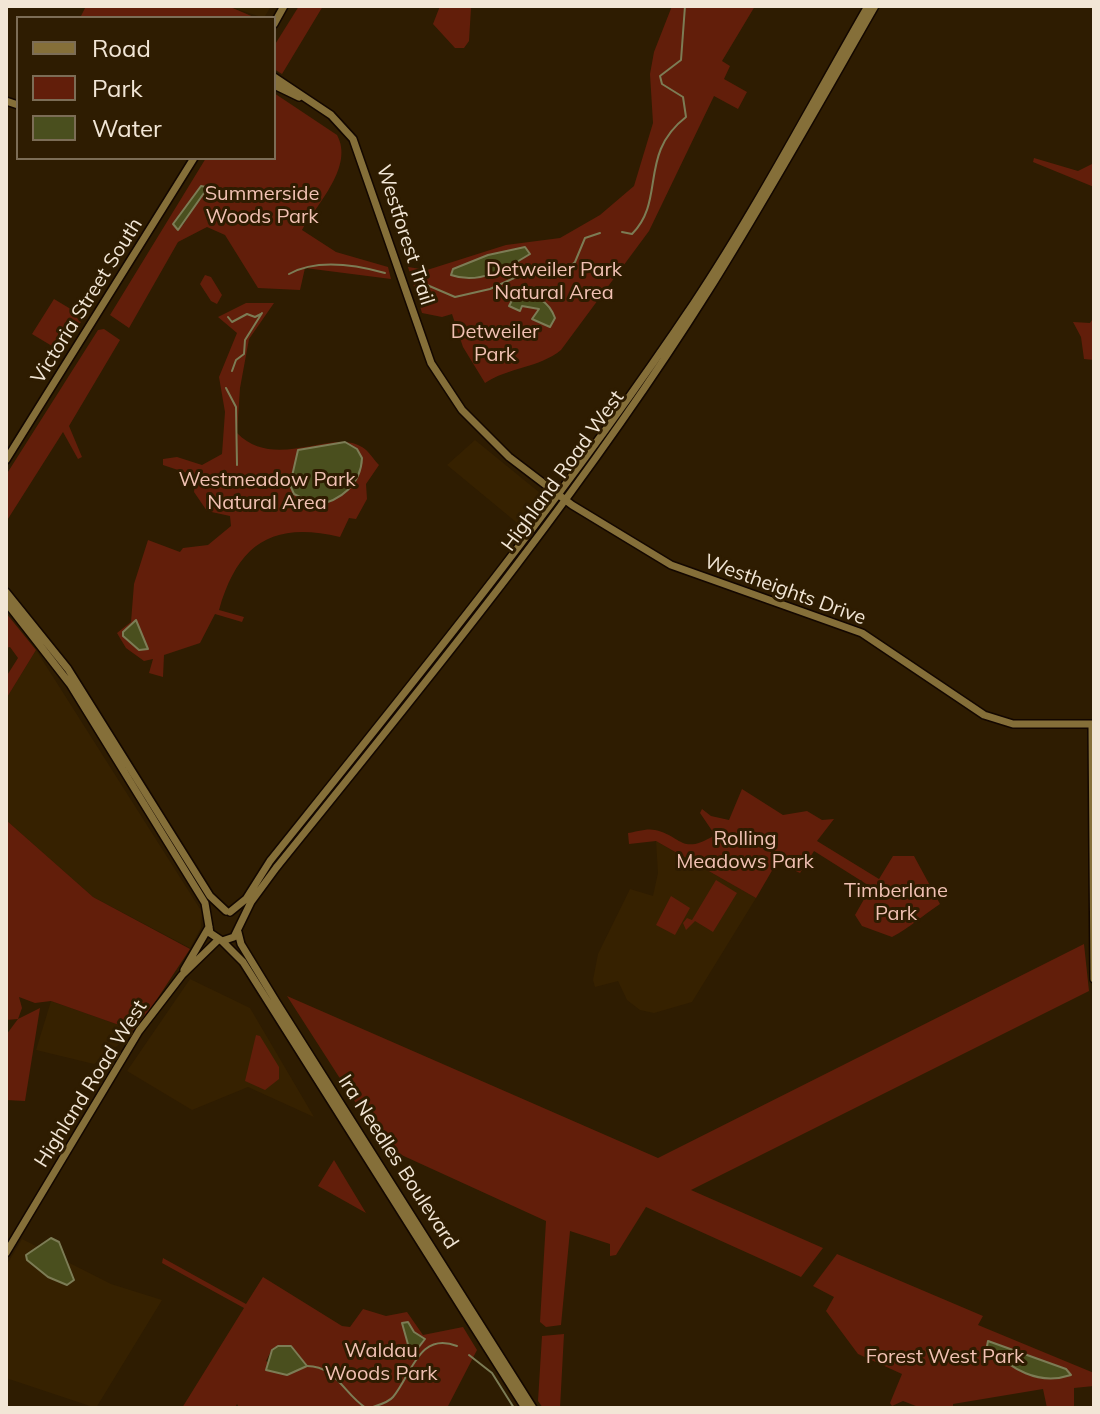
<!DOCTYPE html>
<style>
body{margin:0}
#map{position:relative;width:1100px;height:1414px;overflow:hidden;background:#2e1c01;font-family:Mulish,sans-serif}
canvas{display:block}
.frame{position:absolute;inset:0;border:8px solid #f2e6d6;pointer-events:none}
.legend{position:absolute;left:16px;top:16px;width:260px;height:144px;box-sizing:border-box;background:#2e1c01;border:2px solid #7c6d56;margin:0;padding:10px 14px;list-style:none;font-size:24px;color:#f2e6d6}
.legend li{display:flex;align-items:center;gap:16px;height:40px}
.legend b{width:40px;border:2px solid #7c6d56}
</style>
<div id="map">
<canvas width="1100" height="1414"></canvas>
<div class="frame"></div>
<ul class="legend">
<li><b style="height:10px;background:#856f39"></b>Road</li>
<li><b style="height:22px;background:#621e0a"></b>Park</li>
<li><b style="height:22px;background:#4a4f1e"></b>Water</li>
</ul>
</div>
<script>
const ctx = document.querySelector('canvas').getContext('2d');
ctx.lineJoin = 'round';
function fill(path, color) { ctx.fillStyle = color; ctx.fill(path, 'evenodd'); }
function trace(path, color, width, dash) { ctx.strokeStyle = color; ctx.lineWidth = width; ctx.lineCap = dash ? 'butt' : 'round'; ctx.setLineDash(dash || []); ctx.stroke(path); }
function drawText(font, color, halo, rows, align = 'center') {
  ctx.font = font + ' Mulish,sans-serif'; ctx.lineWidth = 6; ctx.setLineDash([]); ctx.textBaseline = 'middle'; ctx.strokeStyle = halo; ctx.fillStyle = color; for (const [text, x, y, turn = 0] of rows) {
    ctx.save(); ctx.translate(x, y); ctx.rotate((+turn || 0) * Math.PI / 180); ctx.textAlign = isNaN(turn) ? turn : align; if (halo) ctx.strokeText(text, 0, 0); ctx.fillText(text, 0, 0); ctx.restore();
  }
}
fill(new Path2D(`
 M228 6H271L264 18Z
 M475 440 545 497 522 527 447 465Z
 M36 650 202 912 201 928 190 948 93 897 6 820V699Z
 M656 841 756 898 692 1002 654 1013 640 1010 627 1000 618 981 595 987 593 980 598 954 630 889 653 896 658 873Z
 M190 979 250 1008 314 1117 248 1087 192 1110 127 1071Z
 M51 1001 136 1031 94 1064 36 1050Z
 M22 1239 111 1284 162 1300 96 1408 6 1378V1266Z`), '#362100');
fill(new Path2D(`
 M86 6H228L256 18H80Z
 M299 6H323L282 74 274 69V46Z
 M440 6 471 8 469 41 464 48H455L433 24Z
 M672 6H755L722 61 730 66 724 79 747 92 738 109 714 96 649 231 561 350C539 368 509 367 485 383L463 347 452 314 442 317 422 313 408 267 427 270 506 245 560 238 600 215 634 186 653 123 650 74 654 52Z
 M274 93 337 135C354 166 318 203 302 230L336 252 388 267 391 279 305 268 300 290 258 288 225 235 207 227 178 242 129 328 110 315 206 158H274ZM201 186 204 192 183 225 173 224Z
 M1034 158 1078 171 1094 163V187L1033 162Z
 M205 275 211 277 222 295 217 304 211 301 200 284Z
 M54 299 84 317 62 352 32 334Z
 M246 303H274L249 339 240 388 237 433C275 472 332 428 362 447 369 451 374 460 379 465L366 484 367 499 356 519 349 518 340 537C273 521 238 543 219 610L244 617 242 622 215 614 200 643 164 655 163 677 149 673 153 659 144 661 126 648 117 633 131 622 134 584 148 540 180 552 183 548 208 545 231 526 230 516 207 511 194 492 196 476 163 465V459L177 457 202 465 222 454 225 412 219 377 237 333 218 317Z
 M1094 317V360L1084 359 1081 337 1073 322 1090 323Z
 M104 329 120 340 69 426 82 457 78 459 63 432 6 522V475L98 330Z
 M6 613 36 650 6 699V677L18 658 10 647 6 648Z
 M742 789 783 815 807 811 822 820 834 819 817 841 879 879 893 856H914L940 904C922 916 911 927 892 937L862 926 855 915 871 887 814 851 800 873 777 862 756 898 656 841 629 844 628 833C635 832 647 828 655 830 682 836 681 856 715 835L700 813 702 809 711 816 729 820Z
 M6 820 93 897 190 949 136 1031 51 1001 35 1003 19 997 22 1008 18 1019 40 1008 25 1101 6 1100V1035L18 1019 6 1020Z
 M716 880 737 893 713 932 695 921 686 930 683 923 687 918 692 920Z
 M671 896 690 908 675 935 656 925Z
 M1084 944 1089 991 691 1190 823 1248 801 1277 646 1207 616 1255 610 1256V1244L570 1231 561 1325 546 1327 540 1322 546 1221 384 1147 287 996 658 1158Z
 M256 1035 260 1036 279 1067V1079L265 1090 245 1081Z
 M334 1160 366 1213 318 1186Z
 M837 1254 983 1316 978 1325 1094 1373V1386L1074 1388V1408H1047L1043 1389 953 1404V1408H921L903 1401 892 1406 890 1403 902 1374 858 1354 826 1311 834 1297 813 1286Z
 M163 1258 246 1304 263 1277 342 1326 350 1327 363 1309 386 1316 407 1312 423 1335 463 1327 477 1350 447 1408H239L237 1404 235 1408H182L244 1308 162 1263ZM278 1346 294 1371 287 1375 266 1361 272 1349Z
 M564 1334 560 1408H543L538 1401 542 1336Z`), '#621e0a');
const water = new Path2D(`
 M201 186 206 187 204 193 178 230 173 224Z
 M525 247 530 254C506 269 479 285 451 275L453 269 488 255Z
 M517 291C535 296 548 299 555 318L550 327 532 319 539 309 522 306 520 311 509 306Z
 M345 442 357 449 362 458C361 484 341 501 316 505L294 494 290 485 298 450Z
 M136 620 148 649 139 650 123 636V632Z
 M51 1238 59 1242 74 1280 67 1285 48 1277 27 1260 26 1255Z
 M408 1322 414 1332 425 1339 415 1352 409 1348 402 1323Z
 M988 1341 1066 1369 1071 1375C1038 1386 1011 1369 987 1346Z
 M278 1346H291L307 1366 287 1375 266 1370 272 1350Z`);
fill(water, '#4a4f1e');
trace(water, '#7c7c55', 2);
trace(new Path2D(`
 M622 232 632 234C666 200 638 154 686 117L683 97 662 84 660 76 681 60 685 6
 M289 274C316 259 356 265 385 273
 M420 282 455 297 490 289 536 268 562 274 575 262 585 238 600 233
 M228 317 232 322 247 314 255 317 261 314
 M232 371 236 360 244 354 245 340 262 313
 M226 388 236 407 237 465
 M469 1355 492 1373 514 1408
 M307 1366C336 1366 344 1394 366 1408
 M370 1408C378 1405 388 1403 393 1397 412 1374 419 1331 457 1346`), '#7c7c55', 2);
const secondary = new Path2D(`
 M274 24 284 6
 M274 77 331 115 353 139 431 363 462 410 509 457 572 505 671 565 862 633 984 715 1013 724H1094
 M274 85 299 97
 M6 101 18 105
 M6 460 194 158
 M6 592 68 669 210 896 226 911
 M6 602 70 684 205 903 210 933 222 941 234 937 251 902 276 868C426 682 580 495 707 293 766 199 820 102 875 6
 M1092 725 1094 979
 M230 912 246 899 270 861C416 679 564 497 694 303 757 208 811 105 868 6
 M238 932 241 944 277 1003 533 1408
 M222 941 243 962 525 1408
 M184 970 209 927
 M6 1253 139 1031 182 975 218 940`);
trace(secondary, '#130700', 10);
trace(secondary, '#856f39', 7);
drawText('20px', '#f1c1b3', '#2e1c01', [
 ["Summerside",262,194],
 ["Woods Park",262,217],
 ["Detweiler Park",554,270],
 ["Natural Area",554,293],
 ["Detweiler",495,332],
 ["Park",495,355],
 ["Westmeadow Park",267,480],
 ["Natural Area",267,503],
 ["Rolling",745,839],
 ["Meadows Park",745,862],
 ["Timberlane",896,891],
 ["Park",896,914],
 ["Waldau",381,1351],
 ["Woods Park",381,1374],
 ["Forest West Park",945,1357]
]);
drawText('20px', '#f2e6d6', '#2e1c01', [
 ["Westforest Trail",405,235,72],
 ["Victoria Street South",87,301,-58],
 ["Highland Road West",563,471,-54],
 ["Westheights Drive",785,590,20],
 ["Highland Road West",91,1084,-58],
 ["Ira Needles Boulevard",398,1162,57]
]);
</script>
